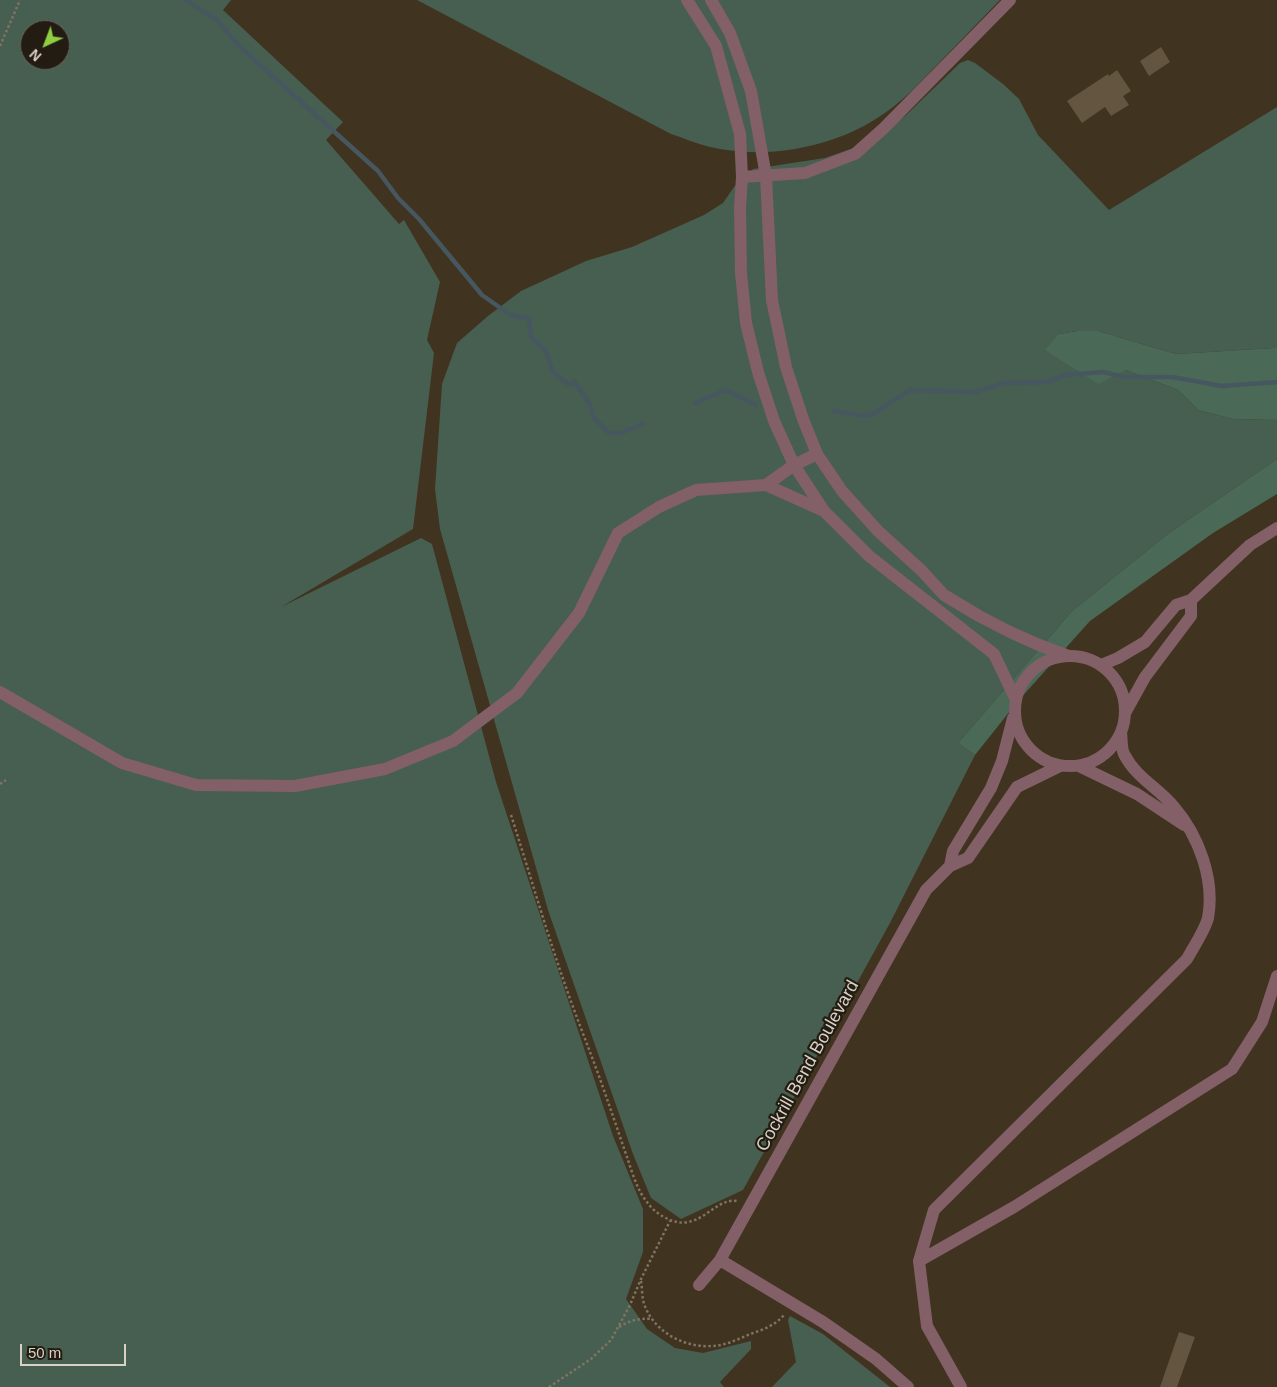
<!DOCTYPE html>
<style>
body{margin:0}
#map{position:relative;width:1277px;height:1387px;overflow:hidden;background:#40331f;font-family:Arial,sans-serif}
canvas{display:block}
.north{position:absolute;left:20px;top:20px;width:50px;height:50px;box-sizing:border-box;background:#221c13;border:1px solid #6b645a;border-radius:50%;rotate:223deg;font-size:14px;font-weight:700;line-height:20px;text-align:center;color:#d9d1c5}
.north::after{content:'';display:block;margin:auto;width:18px;height:22px;background:#8fcd42;clip-path:polygon(50% 0,100% 100%,50% 72%,0 100%)}
.scale{position:absolute;left:20px;top:1344px;width:106px;height:22px;box-sizing:border-box;border:2px solid #d9d1c5;border-top:0;padding-left:6px;font-size:15px;line-height:18px;white-space:nowrap;color:#d9d1c5;-webkit-text-stroke:4px #221c13;paint-order:stroke}
</style>
<div id="map">
<canvas width="1277" height="1387"></canvas>
<div class="north">N</div>
<div class="scale">50 m</div>
</div>
<script>
const ctx = document.querySelector('canvas').getContext('2d');
ctx.lineJoin = 'round';
function fill(path, color) { ctx.fillStyle = color; ctx.fill(path, 'evenodd'); }
function trace(path, color, width, dash) { ctx.strokeStyle = color; ctx.lineWidth = width; ctx.lineCap = dash ? 'butt' : 'round'; ctx.setLineDash(dash || []); ctx.stroke(path); }
function drawText(font, color, halo, rows, align = 'center') {
  ctx.font = font + ' Arial,sans-serif'; ctx.lineWidth = 4.5; ctx.setLineDash([]); ctx.textBaseline = 'middle'; ctx.strokeStyle = halo; ctx.fillStyle = color; for (const [text, x, y, turn = 0] of rows) {
    ctx.save(); ctx.translate(x, y); ctx.rotate((+turn || 0) * Math.PI / 180); ctx.textAlign = isNaN(turn) ? turn : align; if (halo) ctx.strokeText(text, 0, 0); ctx.fillText(text, 0, 0); ctx.restore();
  }
}
fill(new Path2D(`
 M0 0H231L223 10 343 122 326 140 399 224 404 220 440 282 427 340 434 353 413 529 281 607 421 538 432 544 496 782 613 1136 643 1209V1252L626 1299 647 1329 675 1348 703 1353 751 1341V1349L720 1382 724 1387H0ZM30 30H60V60H30Z
 M417 0H1000C979 22 958 43 937 65 923 79 909 95 893 107 844 146 771 161 710 147 697 144 684 138 671 134Z
 M968 60 975 63 1003 84 1019 99 1038 135 1109 210 1277 107V346L1274 348 1176 354 1098 331H1077L1059 334 1126 370 1178 390 1198 410 1233 419 1277 420V459L1169 533 1072 611 958 743 975 755 890 923 743 1190 681 1219 651 1198 633 1154 548 910 440 529 435 489 442 384 457 343 488 316 521 291 586 261 632 247 704 215 723 203 734 187 753 169 825 158 856 147 887 129 905 116 960 63Z
 M790 1316 823 1334 890 1387H772L796 1362 788 1320Z`), '#475f50');
fill(new Path2D(`
 M1077 331H1098L1176 354 1274 348 1277 346V420L1233 419 1198 410 1178 390 1126 370 1098 384 1045 350 1059 334Z
 M1277 459V494L1213 533 1090 621 1018 701 975 755 958 743 1072 611 1169 533Z`), '#4a6956');
trace(new Path2D(`
 M186 0 217 20 239 46 378 171 398 198 419 219 482 295 509 314 529 319 531 337 546 351 553 372 569 385 575 382 590 405 594 418 609 433H621L642 424
 M695 403 726 390 756 405
 M834 411 864 416 873 414 910 390 975 392 1005 383 1048 382 1064 375 1103 372 1124 377H1172L1222 386 1277 382`), '#475760', 4.5);
fill(new Path2D(`
 M1161 47 1170 62 1149 76 1140 61Z
 M1117 70 1131 91 1123 96 1129 105 1111 116 1105 107 1082 123 1067 101 1108 74 1109 76Z
 M1179 1332 1195 1337 1177 1387H1160Z`), '#63553f');
trace(new Path2D(`
 M0 46 20 0
 M0 784 6 780
 M511 815C530 874 547 934 568 993 580 1027 594 1061 606 1096 613 1116 620 1137 627 1157 632 1172 637 1190 647 1202 651 1208 658 1214 664 1217 698 1237 713 1197 737 1201
 M641 1281C642 1287 642 1294 643 1300 650 1329 682 1348 711 1346 724 1346 736 1340 748 1335 761 1330 775 1326 784 1315
 M619 1327C631 1320 639 1318 653 1319
 M549 1387 591 1359 611 1340 630 1305 641 1279 670 1221`), '#7f7463', 2.5, [2.5, 2.5]);
trace(new Path2D(`
 M687 0 716 46 740 134 742 177 740 208 741 273 746 323 758 372 774 421 794 465 824 511
 M711 0 730 33 751 91 766 176 772 300 786 367 803 419 817 454 842 491 878 531 921 570 944 595 979 616 1010 632 1039 645 1066 655
 M742 177 805 173 855 154 884 128 1010 0
 M766 485 794 465 817 454
 M1015 711a55 55 0 1 1 110 0a55 55 0 1 1-110 0Z
 M1101 665 1118 658 1145 642 1176 605 1191 600 1250 545 1277 528
 M0 692 122 763 196 785 295 786 385 769 453 741 517 693 579 613 618 533 659 507 696 490 766 485 824 511 869 556 994 654 1015 698
 M1125 713 1145 677 1191 616V600
 M1079 766 1137 794 1184 825
 M950 866 953 851 991 788 1002 761 1013 718
 M720 1260 823 1322 876 1359 908 1387
 M919 1261 1014 1207 1232 1069 1262 1022 1277 976
 M699 1285 720 1260 926 890 950 866 968 858 1017 787 1060 766
 M961 1387 927 1326 919 1261 934 1210 1187 959C1193 948 1205 930 1208 918 1215 880 1199 836 1174 807 1159 788 1136 778 1124 754 1121 748 1122 739 1121 732`), '#835f68', 12);
drawText('18px', '#d9d1c5', '#221c13', [
 ["Cockrill Bend Boulevard",808,1066,-61]
]);
</script>
